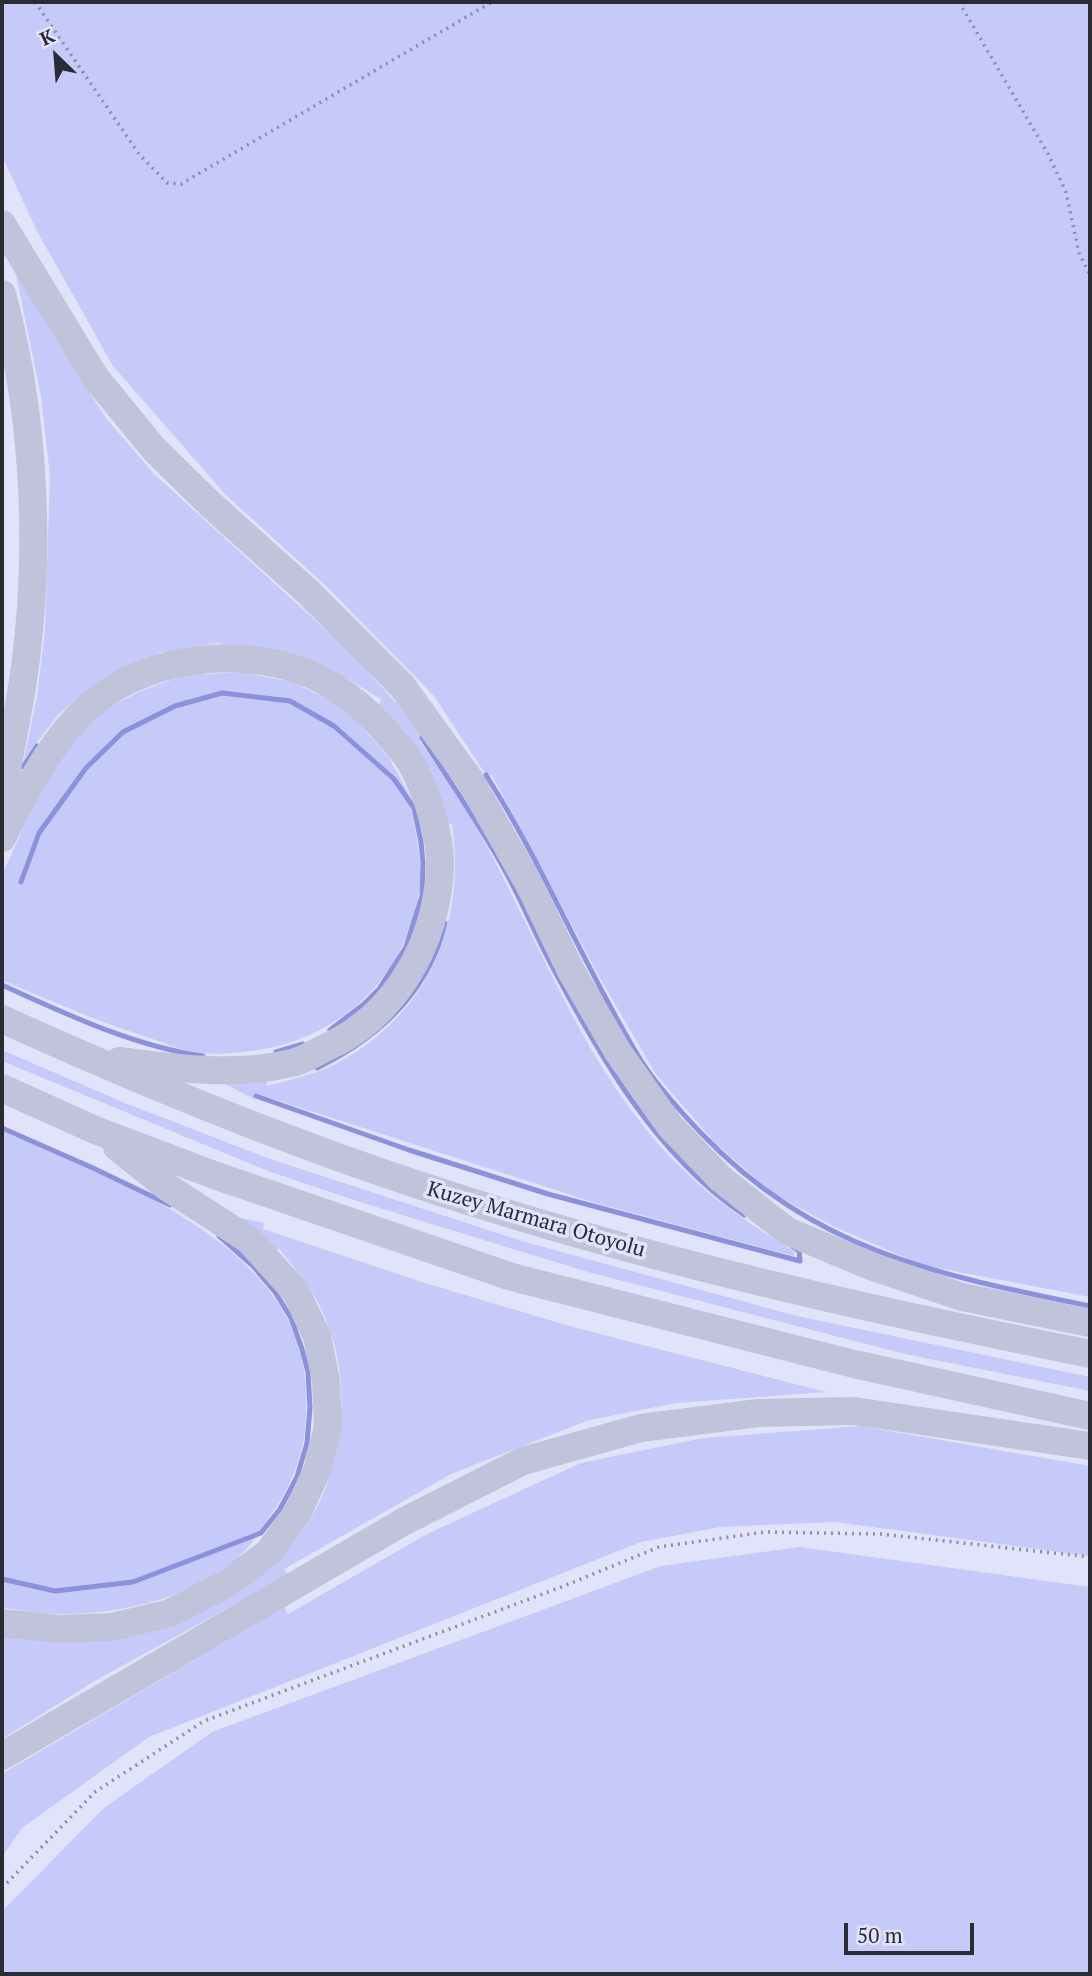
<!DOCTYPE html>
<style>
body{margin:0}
#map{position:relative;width:1092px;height:1976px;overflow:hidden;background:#e0e3fa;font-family:"PT Serif",serif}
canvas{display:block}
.frame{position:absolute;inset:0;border:4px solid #2b2b34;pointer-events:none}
.north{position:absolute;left:21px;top:21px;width:70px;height:70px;-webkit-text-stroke:5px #e0e3fa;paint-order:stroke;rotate:335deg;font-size:19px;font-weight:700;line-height:28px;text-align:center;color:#2b2b34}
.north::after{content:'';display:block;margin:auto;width:24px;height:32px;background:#2b2b34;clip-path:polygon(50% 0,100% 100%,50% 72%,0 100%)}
.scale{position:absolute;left:844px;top:1923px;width:130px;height:32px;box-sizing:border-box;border:4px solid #2b2b34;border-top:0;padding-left:9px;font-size:21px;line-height:24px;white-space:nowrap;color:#2b2b34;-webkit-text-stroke:5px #e0e3fa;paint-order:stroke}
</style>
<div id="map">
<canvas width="1092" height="1976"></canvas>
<div class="frame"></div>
<div class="north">K</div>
<div class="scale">50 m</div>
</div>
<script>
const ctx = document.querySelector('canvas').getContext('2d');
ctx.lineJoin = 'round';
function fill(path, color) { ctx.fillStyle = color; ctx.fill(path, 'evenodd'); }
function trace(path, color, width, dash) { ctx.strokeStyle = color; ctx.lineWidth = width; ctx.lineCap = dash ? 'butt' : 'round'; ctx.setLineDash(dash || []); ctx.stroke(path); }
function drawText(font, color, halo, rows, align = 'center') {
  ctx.font = font + ' "PT Serif",serif'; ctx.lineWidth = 7; ctx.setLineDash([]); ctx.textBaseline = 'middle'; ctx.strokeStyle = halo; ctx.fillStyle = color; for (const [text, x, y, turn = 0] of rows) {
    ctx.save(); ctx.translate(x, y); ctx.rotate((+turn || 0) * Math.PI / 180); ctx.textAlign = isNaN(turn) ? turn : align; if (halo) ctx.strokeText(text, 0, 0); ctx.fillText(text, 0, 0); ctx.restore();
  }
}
fill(new Path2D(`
 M2 2H1090V1297L922 1265 833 1226 774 1194 715 1143 655 1073 600 978 492 775H486L434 696 327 587 226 495 113 366 37 231 2 156Z
 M14 265 59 345 106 418 154 474 349 651 426 736 419 740C438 768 458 795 475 825 539 938 583 1068 676 1163 711 1199 753 1226 795 1252L794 1256 596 1203 258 1094 254 1099 225 1084 267 1081V1086C290 1080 316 1074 338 1063 429 1013 466 925 452 824H446L379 706 381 699 329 668 280 650 217 643 159 653 120 670 86 691 58 715 24 759 37 697 45 630 50 475 41 396Z
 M241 672 292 682 345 707 389 758 416 807 411 809C417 838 424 869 418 898 401 986 331 1043 244 1052 227 1054 207 1055 191 1051 177 1049 164 1043 150 1038 99 1022 51 1001 2 980V875L40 790 77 735 108 708 141 691 185 675Z
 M2 1050 125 1103 270 1159 525 1242 797 1316 1090 1377V1391L905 1354 588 1272 357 1201 268 1171 2 1061Z
 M2 1131C96 1172 233 1221 286 1316 303 1348 308 1383 306 1418 304 1454 291 1487 270 1516 259 1531 252 1545 238 1558 181 1608 74 1625 2 1607Z
 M240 1218 264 1223 263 1229 425 1283 569 1326 826 1392 677 1403 589 1420 451 1474 284 1569 288 1575 98 1679 2 1739V1632L84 1639 287 1549C294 1540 302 1532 308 1523 345 1465 353 1379 324 1315 313 1290 296 1270 279 1248L274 1253Z
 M860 1426 1090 1466V1556L835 1522 720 1527 641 1542 149 1737 22 1828 2 1857V1774L284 1607 288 1614 429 1533 581 1463 703 1438Z
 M799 1547 1090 1587V1974H2L3 1910 104 1808 212 1732 661 1566Z`), '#c5caf9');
trace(new Path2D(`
 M422 738C452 785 483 829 509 878 524 906 536 936 551 964 600 1057 655 1154 744 1215
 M23 767 37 746
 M486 775C544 866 584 967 640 1059 657 1086 679 1110 701 1133 814 1251 937 1275 1090 1306
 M21 882 39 833 86 768 123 732 175 706 222 693 290 701 334 726 394 779 414 808 421 842 423 863 422 896 406 947 379 989 364 1004 330 1030
 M2 985C66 1014 133 1046 203 1056
 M276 1052 303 1044
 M317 1068C378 1038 429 992 445 923
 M256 1096 409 1150 548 1194 800 1261 799 1251 793 1247
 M2 1128 93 1168 170 1205
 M2 1579 55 1591 133 1582 261 1533 280 1509 297 1477 307 1443 310 1408 308 1372 302 1349 291 1318 275 1292 252 1265 219 1236`), '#8d91dd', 5);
trace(new Path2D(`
 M35 2 139 154 167 183 181 184 492 2
 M959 2 1048 154 1066 192 1079 253 1090 275
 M2 1888 95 1792 204 1721 564 1586 659 1547 765 1532 881 1534 1090 1557`), '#8d8e9f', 3.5, [2, 5]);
trace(new Path2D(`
 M2 224 95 377 154 449 210 504 308 592 402 686 470 780 529 884 571 971 618 1052 670 1126 721 1179 787 1231 873 1267 962 1297 1090 1323
 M2 294C39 430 43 588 15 726 11 747 8 769 2 789
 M2 838C23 795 51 741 87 708 142 659 227 647 296 669 333 681 366 707 391 738 398 746 406 754 411 763 426 790 441 836 440 866 437 943 396 1016 325 1048 314 1053 303 1061 291 1063 234 1077 176 1068 119 1061
 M2 1019C143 1083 286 1142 434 1190 646 1260 871 1310 1090 1354
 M2 1088 95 1130 214 1175 512 1277 854 1364 1090 1416
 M2 1623 58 1629 112 1627 170 1613 228 1583 269 1552 298 1512 318 1468 328 1426 326 1381 317 1336 295 1291 249 1240 167 1187 117 1147
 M2 1756 403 1522 523 1461 641 1428 758 1413 854 1411 1090 1446`), '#c0c3d9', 28);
drawText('21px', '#2b2b34', '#e0e3fa', [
 ["Kuzey Marmara Otoyolu",536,1220,16]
]);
</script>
